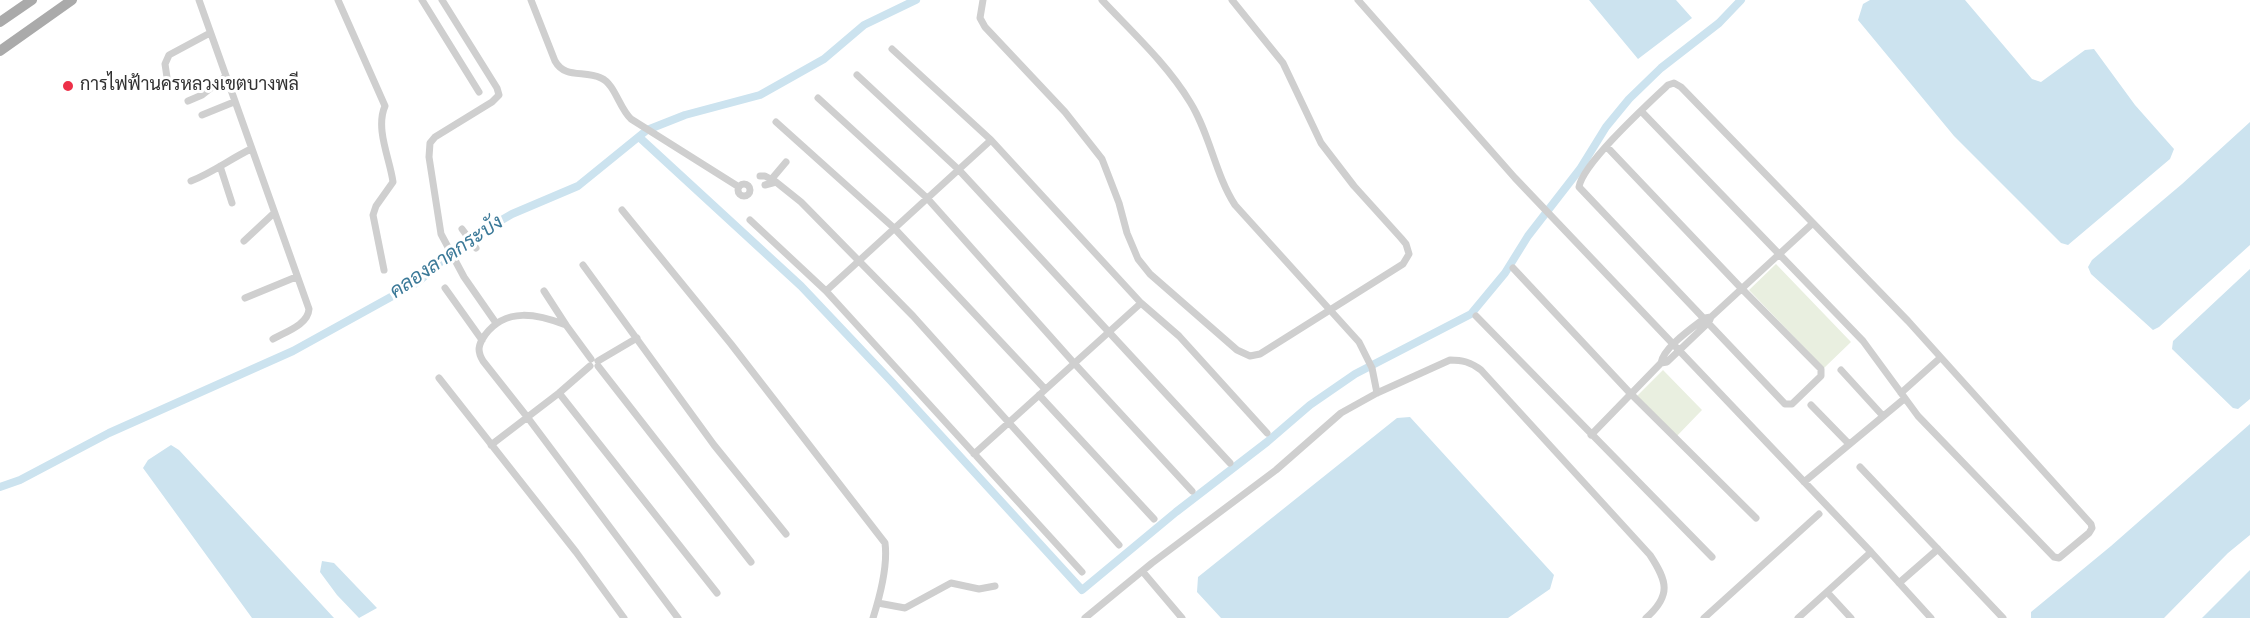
<!DOCTYPE html>
<meta charset="utf-8">
<style>
body{margin:0}
canvas{display:block;background:#fff}
</style>
<canvas width="2250" height="618"></canvas>
<script>
const ctx = document.querySelector('canvas').getContext('2d');
ctx.lineJoin = 'round';
function fill(path, color) { ctx.fillStyle = color; ctx.fill(path, 'evenodd'); }
function trace(path, color, width, dash) { ctx.strokeStyle = color; ctx.lineWidth = width; ctx.lineCap = dash ? 'butt' : 'round'; ctx.setLineDash(dash || []); ctx.stroke(path); }
function drawText(font, color, halo, rows, align = 'center') {
  ctx.font = font + ' "Nunito Sans",Sarabun,sans-serif'; ctx.lineWidth = 6; ctx.setLineDash([]); ctx.textBaseline = 'middle'; ctx.strokeStyle = halo; ctx.fillStyle = color; for (const [text, x, y, turn = 0] of rows) {
    ctx.save(); ctx.translate(x, y); ctx.rotate((+turn || 0) * Math.PI / 180); ctx.textAlign = isNaN(turn) ? turn : align; if (halo) ctx.strokeText(text, 0, 0); ctx.fillText(text, 0, 0); ctx.restore();
  }
}
fill(new Path2D(`
 M1776 264 1851 342 1824 368 1749 290Z
 M1663 370 1702 410 1675 438 1635 398Z`), '#e9efe0');
fill(new Path2D(`
 M1589 0H1676L1692 18 1638 59Z
 M1870 0H1965L2032 79 2041 82 2085 50 2094 49 2135 105 2174 149 2170 159 2068 245 2061 243 1954 136 1858 20 1863 4Z
 M2250 122V245L2159 327 2153 330 2091 274 2088 267 2092 260 2182 184Z
 M2250 269V399L2238 409 2233 408 2172 349 2173 341Z
 M1410 417 1554 575 1550 589 1508 618H1221L1197 592 1198 577 1397 418Z
 M2250 424V535L2228 553 2164 618H2031V612L2111 546Z
 M171 445 179 450 334 618H252L143 468 148 460Z
 M322 561 334 563 377 608 359 618 337 595 320 572Z
 M2250 570V618H2202Z`), '#cce3ef');
trace(new Path2D(`
 M639 137 801 286 891 381 1082 590 1176 512 1267 442 1310 405 1355 374 1471 314 1505 273 1528 236 1580 169 1606 127 1629 99 1661 68 1719 23 1741 0
 M0 487 20 480 109 433 293 351 418 282 462 243 512 214 578 186 647 130 685 115 760 95 824 59 864 25 916 0`), '#cce3ef', 8);
trace(new Path2D(`
 M199 0 309 309C308 325 285 332 273 339
 M338 0 385 106C375 129 390 159 393 182L376 206 373 215 384 270
 M422 0 479 92
 M442 0 497 88 499 95 492 102 435 137 430 143 429 157 441 234 464 277 496 323
 M531 0 555 61C565 79 584 70 601 78 615 84 619 108 631 119L739 187
 M983 0 980 18 985 27 1065 112 1102 159 1119 203 1127 233 1138 259 1150 274 1237 350 1250 356 1260 354 1403 264 1409 254 1406 244 1401 238 1354 186 1321 143 1283 63 1232 0
 M1102 0C1132 32 1167 64 1190 102 1210 134 1215 174 1235 205L1359 342 1372 368 1377 393
 M1358 0 1515 178 1871 552 1931 618
 M892 49 991 140 1141 303 1179 336 1267 433
 M857 75 959 170 1230 463
 M168 84 165 64 169 55 210 33
 M818 98 927 198 1074 363 1192 491
 M188 101 202 95 225 77
 M202 115 234 102
 M776 122 894 228 1045 389
 M1607 147 1742 289 1821 369V376L1792 404H1785L1579 187C1583 163 1648 104 1668 85L1674 83 1681 87 1908 321 2091 524 2092 528 2089 533 2059 558 2054 557 1918 416 1863 341 1641 111
 M220 166 232 203
 M760 176H765L776 182 765 185
 M191 181C212 173 230 159 251 149
 M770 181 786 162
 M776 182 801 202 913 316 1119 545
 M738 190a6 6 0 1 1 12 0a6 6 0 1 1-12 0Z
 M622 210 731 344 885 543C888 566 880 596 873 618
 M750 220 826 291 1082 572
 M462 229 476 248
 M244 241 274 213
 M583 265 714 445 786 534
 M1513 268 1630 393 1756 518
 M445 288 482 340
 M544 291 566 325 591 359
 M826 291 991 140
 M245 298 296 277
 M1476 316 1712 557
 M1711 317 1813 223
 M566 325C537 314 506 307 485 335 478 345 477 351 483 361L528 418 678 618
 M598 361 637 338
 M598 366 751 562
 M1841 370 1883 416
 M439 378 576 552 624 618
 M559 393 717 593
 M1901 393 1940 358
 M1039 395 1154 519
 M1811 405 1849 444
 M1591 435 1661 363C1663 348 1692 328 1705 318L1711 317 1709 322 1667 362 1661 363
 M491 445 559 393 590 366
 M974 454 1141 303
 M1860 467 2003 618
 M1804 482 1904 399
 M1143 572 1182 618
 M1899 583 1938 549
 M1827 592 1851 618
 M878 603 905 608 951 583 979 589 995 586
 M1085 618 1152 563 1276 470 1341 413 1377 393 1450 360C1462 360 1471 362 1481 370L1650 555C1667 581 1672 595 1646 618
 M1704 618 1819 514
 M1798 618 1871 552`), '#cfcfcf', 7);
trace(new Path2D(`
 M0 22 32 0
 M0 51 72 0`), '#aaa', 10);
for (const [x, y, r, color] of [
 [68,86,6,"#ed3048"]
]) { const dot = new Path2D(); dot.arc(x, y, r, 0, 2 * Math.PI); ctx.fillStyle = color; ctx.fill(dot); trace(dot, '#fff', 2); }
drawText('18px', '#323232', '#fff', [
 ["การไฟฟ้านครหลวงเขตบางพลี",80,86]
], 'left');
drawText('italic 20px', '#3b7998', '#fff', [
 ["คลองลาดกระบัง",447,258,-34]
]);
</script>
